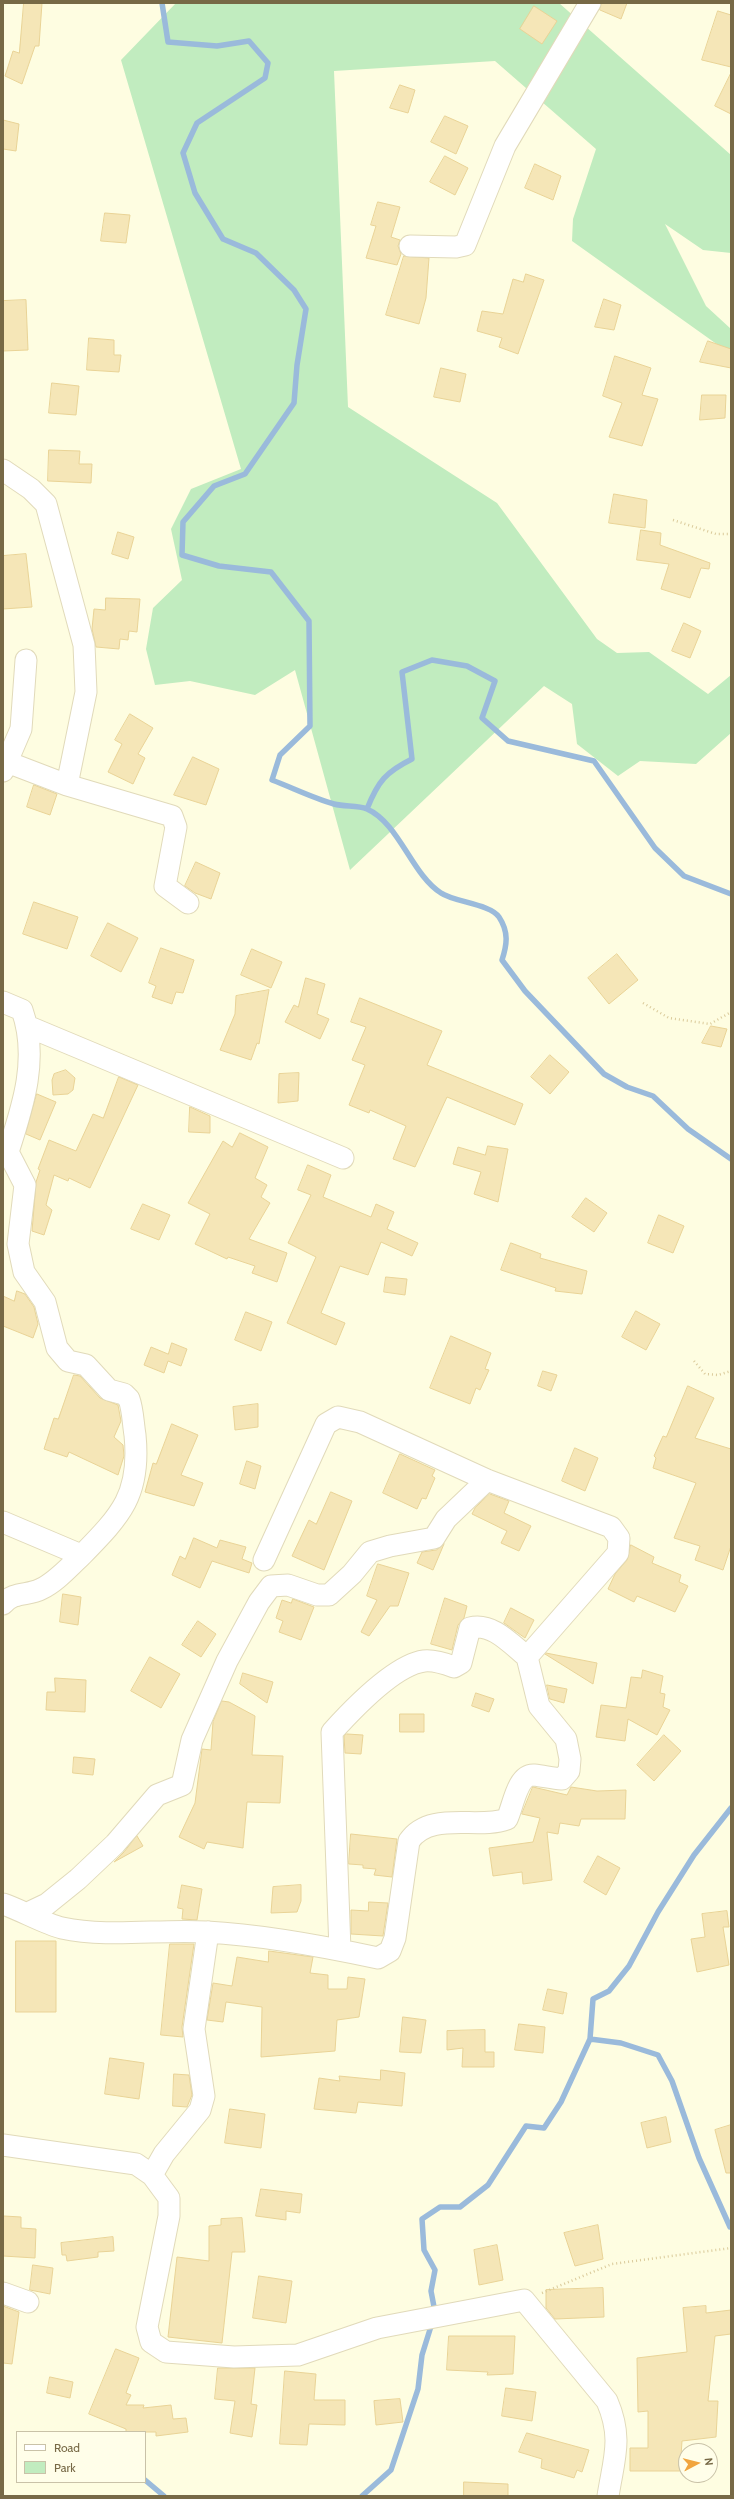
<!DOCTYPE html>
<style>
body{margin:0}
#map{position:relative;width:734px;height:2499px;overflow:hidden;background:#fefde1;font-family:Cabin,sans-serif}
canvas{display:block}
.frame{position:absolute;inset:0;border:4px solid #776946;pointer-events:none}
.legend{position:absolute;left:16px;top:2431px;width:130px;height:52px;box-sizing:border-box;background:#fffee9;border:1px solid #c9c2a8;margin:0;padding:5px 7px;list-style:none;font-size:12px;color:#776946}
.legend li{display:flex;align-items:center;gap:8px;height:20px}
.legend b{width:20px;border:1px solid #c9c2a8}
.north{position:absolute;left:678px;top:2443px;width:40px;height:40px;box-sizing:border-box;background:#fffee9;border:1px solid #c9c2a8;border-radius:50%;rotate:83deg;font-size:11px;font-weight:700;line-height:16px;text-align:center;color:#776946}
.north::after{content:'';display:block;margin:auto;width:14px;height:18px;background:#f1a53d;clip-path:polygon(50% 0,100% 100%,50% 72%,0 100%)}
</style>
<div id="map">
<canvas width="734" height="2499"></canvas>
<div class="frame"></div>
<ul class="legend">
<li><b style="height:5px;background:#fff"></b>Road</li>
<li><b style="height:11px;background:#c1ecbf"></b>Park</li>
</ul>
<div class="north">N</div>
</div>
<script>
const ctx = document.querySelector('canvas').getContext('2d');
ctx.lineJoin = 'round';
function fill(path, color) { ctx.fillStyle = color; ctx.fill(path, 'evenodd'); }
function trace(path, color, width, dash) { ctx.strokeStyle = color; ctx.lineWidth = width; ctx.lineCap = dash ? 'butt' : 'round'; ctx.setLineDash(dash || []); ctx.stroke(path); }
fill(new Path2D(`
 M176 3H559L731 155V253L703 250 665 224 706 306 731 329V349L725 350 572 241 573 219 596 149 495 61 334 71 348 407 497 503 597 639 617 653 649 652 708 694 731 675V733L696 764 640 761 618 776 577 744 572 704 544 686 350 870 295 670 255 695 190 681 155 685 146 649 153 608 182 580 171 529 191 489 241 469 121 60Z`), '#c1ecbf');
trace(new Path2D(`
 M162 3 168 42 217 46 249 41 268 63 265 78 197 123 183 153 195 193 223 239 256 253 294 290 306 309 297 365 294 403 245 474 214 486 183 522 182 555 219 566 271 572 309 621 310 726 280 755 272 780C293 788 313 798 334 804 345 807 357 805 367 809 399 823 412 875 441 893 454 902 490 904 499 917 509 932 507 945 502 960L525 991 604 1074 627 1087 653 1096 688 1129 731 1159
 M367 809C378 781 386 772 412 759L402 672 432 660 467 666 495 681 482 718 508 741 594 761 655 848 684 876 731 894
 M590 2039 621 2043 658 2055 672 2081 699 2158 730 2227
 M435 2312 431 2291 435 2270 424 2250 422 2219 440 2207H460L488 2185 526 2126 544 2128 561 2102 590 2039 593 1999 609 1991 629 1966 658 1912 694 1855 731 1808
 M145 2480 164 2496
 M362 2496 391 2470 418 2389 422 2355 432 2323`), '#9abadb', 5.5);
const building = new Path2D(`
 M24 3H42L39 46H35L22 84 5 76 13 51 19 53Z
 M602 3H627L621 19 600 10Z
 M534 6 557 21 542 44 520 29Z
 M718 11 731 15V67L702 60Z
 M731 73V114L715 106Z
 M400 85 415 90 408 113 390 108Z
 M445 116 468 126 456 154 431 142Z
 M3 120 19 124 16 151 3 149Z
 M445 156 468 168 455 195 430 182Z
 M535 164 561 176 553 200 525 188Z
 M378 202 400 207 391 237 400 240 398 246 401 254 397 265 366 258 376 226 371 225Z
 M105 213 130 215 126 243 101 241Z
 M404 256 429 258 426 298 419 324 386 315Z
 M526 274 544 280 518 354 499 347 502 338 477 331 482 311 503 314 513 279 523 282Z
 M604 299 621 305 614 330 595 327Z
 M26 300 28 350 3 351V301Z
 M89 338 114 340V355H121L119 372 87 370Z
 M708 341 731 349V368L700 362Z
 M615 356 651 368 642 395 658 399 642 446 609 437 622 403 603 396Z
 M441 368 466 374 460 402 434 397Z
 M52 383 79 386 76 415 49 413Z
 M702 395H726L725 418 700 420Z
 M49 450 80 451 79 464H92L91 483 48 481Z
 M614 494 647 500 645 528 609 523Z
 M641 530 661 533 660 545 710 563 709 569 701 568 690 598 661 589 669 564 637 560Z
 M118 532 134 537 128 559 112 554Z
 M26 554 32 607 3 609V556Z
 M106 598 140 599 137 632 129 631 128 640 120 639 119 649 96 647 92 629 94 609 105 610Z
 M684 623 701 631 690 658 672 651Z
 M130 714 153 728 138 754 145 758 133 784 108 772 122 744 115 740Z
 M193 757 219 769 206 805 174 795Z
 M34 785 57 794 50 815 27 807Z
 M196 862 220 873 211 899 195 893 185 886Z
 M34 902 78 917 67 949 23 934Z
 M108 923 138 938 121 972 91 956Z
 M161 948 194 960 183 993 176 992 172 1004 152 997 156 986 149 983Z
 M252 949 282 962 271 988 241 975Z
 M617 954 638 980 609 1004 588 978Z
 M306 978 325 984 317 1014 329 1019 320 1039 285 1022 294 1005 298 1007Z
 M269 990 259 1044 257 1043 251 1060 220 1050 235 1014 236 996Z
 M360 998 442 1031 427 1065 523 1104 515 1125 447 1097 415 1167 393 1159 406 1126 370 1110 369 1113 349 1105 365 1065 352 1060 366 1027 351 1022Z
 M711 1026 727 1029 721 1047 702 1043Z
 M550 1055 569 1072 550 1094 531 1077Z
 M66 1070 75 1078 73 1090 68 1094 53 1095 52 1080 54 1074Z
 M299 1073 298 1101 278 1103 279 1074Z
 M119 1077 138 1085 90 1188 69 1178 68 1181 54 1175 46 1205 52 1210 44 1235 32 1231 36 1182 40 1170 38 1169 49 1140 76 1151 93 1114 103 1118Z
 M37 1094 56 1102 40 1140 26 1134Z
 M190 1107 210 1116V1133L189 1132Z
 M240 1133 268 1147 255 1178 267 1185 261 1197 270 1203 249 1239 287 1253 277 1282 252 1273 255 1266 228 1257 227 1259 195 1244 210 1214 188 1203 223 1141 232 1147Z
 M488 1146 508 1149 498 1202 474 1194 481 1172 453 1164 458 1147 485 1155Z
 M308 1165 331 1175 323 1197 371 1217 376 1204 394 1212 387 1229 418 1243 412 1256 381 1242 368 1275 340 1266 321 1313 345 1323 336 1345 287 1323 316 1257 288 1243 311 1195 298 1190Z
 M586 1198 607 1213 594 1232 572 1217Z
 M143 1204 170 1215 159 1240 131 1229Z
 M659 1215 684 1226 673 1253 648 1243Z
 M511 1243 541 1254 540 1258 587 1271 582 1294 555 1291 556 1288 501 1270Z
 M386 1277 407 1279 405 1295 384 1292Z
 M17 1291 25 1294 34 1307 38 1324 33 1338 3 1326V1296L14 1301Z
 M636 1311 660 1324 646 1350 622 1337Z
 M246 1312 272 1322 261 1351 235 1340Z
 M451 1336 491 1353 485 1369 489 1370 480 1390 476 1388 470 1404 430 1388Z
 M172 1343 187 1349 181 1366 168 1361 164 1373 144 1365 151 1347 168 1354Z
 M543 1371 557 1375 551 1391 538 1386Z
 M74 1375 80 1376 100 1398 118 1405 121 1421 114 1437 123 1445 124 1456 118 1475 69 1452 67 1457 44 1449 54 1418 58 1419Z
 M688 1386 714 1398 695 1438 731 1449V1546L723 1570 695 1560 700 1546 674 1538 696 1483 653 1468 656 1458 654 1456 663 1436 666 1437Z
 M258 1404V1427L235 1430 233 1407Z
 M172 1424 198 1435 181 1475 203 1483 194 1506 145 1492 153 1463 156 1464Z
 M575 1448 598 1458 585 1491 562 1481Z
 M400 1454 435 1470 432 1476 435 1478 426 1499 422 1498 417 1509 383 1493Z
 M247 1461 261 1466 255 1489 240 1484Z
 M331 1492 352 1501 324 1570 292 1556 309 1520 316 1524Z
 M490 1494 509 1501 504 1513 531 1526 519 1551 501 1543 507 1531 472 1514 475 1508Z
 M194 1538 217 1548 220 1540 246 1547 242 1559 252 1563 249 1573 212 1561 200 1588 172 1575 180 1556 185 1559Z
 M444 1544 433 1570 417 1563 422 1552 436 1550Z
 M631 1545 654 1557 652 1563 681 1575 679 1582 688 1586 675 1612 637 1596 634 1602 608 1589 615 1574 627 1560Z
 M378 1564 409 1573 398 1606H390L369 1636 361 1632 377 1600 367 1596Z
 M63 1594 81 1597 78 1625 60 1622Z
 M445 1598 467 1606 464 1618 458 1625 452 1650 431 1644Z
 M293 1599 314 1607 301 1640 279 1632 283 1621 276 1618 282 1600 291 1603Z
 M511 1608 534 1620 525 1638 504 1623Z
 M198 1621 216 1634 201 1657 182 1645Z
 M546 1653 597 1663 593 1684 545 1654Z
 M150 1657 180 1674 161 1708 131 1691Z
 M643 1670 663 1676 660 1693 665 1694 663 1707 670 1710 657 1735 628 1719 625 1741 596 1737 601 1705 626 1708 631 1677 641 1678Z
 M243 1673 273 1682 267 1703 240 1684Z
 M55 1678 86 1680 85 1712 46 1710 47 1692H55Z
 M547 1685 567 1689 564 1703 550 1699Z
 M476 1693 494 1699 489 1712 472 1706Z
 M222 1701 229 1702 255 1716 252 1755 283 1756 280 1803 247 1802 243 1848 207 1842 204 1849 179 1837 195 1803 202 1749 211 1750 213 1722Z
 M400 1714H424V1732H400Z
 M347 1734 363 1735 361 1754 345 1753 344 1736Z
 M664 1735 681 1751 654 1781 637 1765Z
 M74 1757 95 1759 93 1775 73 1773Z
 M533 1787 567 1795 571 1787 597 1791 626 1790 625 1819H581L579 1826 560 1823 558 1834 547 1832 552 1880 523 1884 522 1872 493 1876 489 1848 533 1842 540 1818 522 1814Z
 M351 1834 397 1839 392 1877 374 1875 376 1869 363 1868V1865L349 1864Z
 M137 1836 143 1846 114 1862 124 1852Z
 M598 1856 620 1868 606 1895 584 1882Z
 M182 1885 202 1889 197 1920 182 1919 183 1909 178 1908Z
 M301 1885V1901L297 1912 271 1913 273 1887Z
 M369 1902 388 1903 383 1936 351 1934V1910L368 1911Z
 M727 1911 729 1927H723L729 1965 697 1972 691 1939 705 1937 702 1914Z
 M16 1941H56V2012H16Z
 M170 1944H194L182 2027 183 2037 161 2035Z
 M269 1951 313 1957 310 1973 328 1975V1989H347L348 1977 365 1979 359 2017 337 2020 335 2051 261 2057 262 2007 226 2002 223 2022 207 2020 213 1983 232 1986 237 1957 268 1962Z
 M548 1989 567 1993 563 2014 543 2010Z
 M403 2017 426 2020 421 2053 400 2052Z
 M519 2024 545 2027 543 2053 515 2050Z
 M485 2030V2052H494V2067H462L463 2048 447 2050V2031Z
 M110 2058 144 2063 139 2099 105 2094Z
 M381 2070 405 2073 402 2106 358 2102 356 2113 314 2109 319 2078 340 2081 339 2076 380 2080Z
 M174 2074 189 2075 192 2095 187 2107 173 2106Z
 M230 2109 265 2114 261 2148 225 2143Z
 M666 2117 671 2142 647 2148 641 2123Z
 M731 2125V2173H726L715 2130Z
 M261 2189 302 2194 300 2213 286 2211V2220L256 2216Z
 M4 2216 21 2217V2228L36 2229 35 2258 3 2256Z
 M242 2218 245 2252H232L222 2343 168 2337 177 2257 209 2261V2226L221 2225V2219Z
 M598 2225 603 2259 575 2266 564 2233Z
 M113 2237 114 2251 98 2252V2257L67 2261 66 2255H62L61 2243Z
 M497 2245 503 2280 479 2285 474 2250Z
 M33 2265 53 2268 50 2294 30 2290Z
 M259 2276 292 2281 286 2323 253 2318Z
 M603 2288 604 2317 555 2319 546 2308V2290Z
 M3 2306 19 2312 12 2364 3 2363Z
 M706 2306V2313L731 2310V2334L715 2336 708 2401H718L716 2437 682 2441 680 2471H630V2448H648V2411L638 2412 637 2358 687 2352 683 2308Z
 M449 2336H515L513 2374 487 2375 488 2372 447 2370Z
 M116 2349 139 2358 126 2393 131 2395 126 2405H144L143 2408 171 2405 173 2419 186 2418 188 2432 156 2436V2432H126V2429L89 2414Z
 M218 2368H255L251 2404 257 2405 252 2437 230 2433 235 2401 215 2399Z
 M285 2371 316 2374 314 2400H345V2425L309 2424 307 2445 280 2444Z
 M50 2377 73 2382 70 2398 47 2393Z
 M506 2388 536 2392 532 2421 502 2416Z
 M400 2399 403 2422 376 2425 374 2401Z
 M527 2433 589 2450 582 2472 577 2470 574 2478 541 2468 542 2459 519 2452Z
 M464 2482 508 2484V2496H464Z`);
fill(building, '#f5e6b7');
trace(building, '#e9d396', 1);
const street = new Path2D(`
 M410 246 456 247 465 245 505 146 590 3
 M3 470 31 489 46 504 84 645 86 692 67 785
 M7 762 67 785 172 816 176 827 165 886 188 903
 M3 771 21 729 26 660
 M3 1002 22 1010C39 1058 23 1106 8 1152L3 1157
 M27 1026 343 1158
 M3 1522 81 1555
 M3 1604C14 1591 28 1596 41 1589 56 1582 69 1567 81 1556 121 1515 141 1495 135 1435 133 1423 133 1410 129 1399L124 1394 109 1390 86 1365 68 1361 57 1348 45 1302 24 1272 18 1244 25 1185 8 1152
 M3 1904C21 1910 45 1924 62 1928 109 1938 159 1929 207 1932 264 1935 322 1946 378 1958L390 1951 395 1938 409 1841C430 1810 478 1830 507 1819 513 1807 517 1774 534 1775 543 1776 552 1778 562 1779L569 1771 570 1759 566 1739 539 1706 527 1657 618 1553 619 1538 611 1527 487 1480 360 1422 338 1417 326 1424 264 1560
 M28 1913 47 1904 78 1879 115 1844 157 1795 182 1785 192 1740 227 1661 259 1602 271 1586 288 1585 317 1595H329L352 1574 370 1552 390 1546 434 1538 446 1519 487 1480
 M340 1950 332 1732C351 1711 394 1665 424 1661 433 1660 446 1664 454 1667L461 1663 470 1628C492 1622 511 1644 527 1657
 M3 2145 136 2164 152 2175 169 2198V2216L147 2327 151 2342 166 2352 234 2357 298 2355 377 2328 524 2300 607 2401C623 2438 614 2458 608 2496
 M152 2175 164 2154 200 2110 204 2096 194 2029 208 1932
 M3 2293 28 2302`);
trace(street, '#e1daba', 23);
trace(new Path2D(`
 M673 520 716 534H731
 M643 1003 669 1018 710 1024 731 1012
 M694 1361 705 1374 718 1375 731 1371
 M542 2293 612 2264 731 2248`), '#daca9a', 2.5, [1, 3]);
trace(street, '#fff', 21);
</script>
